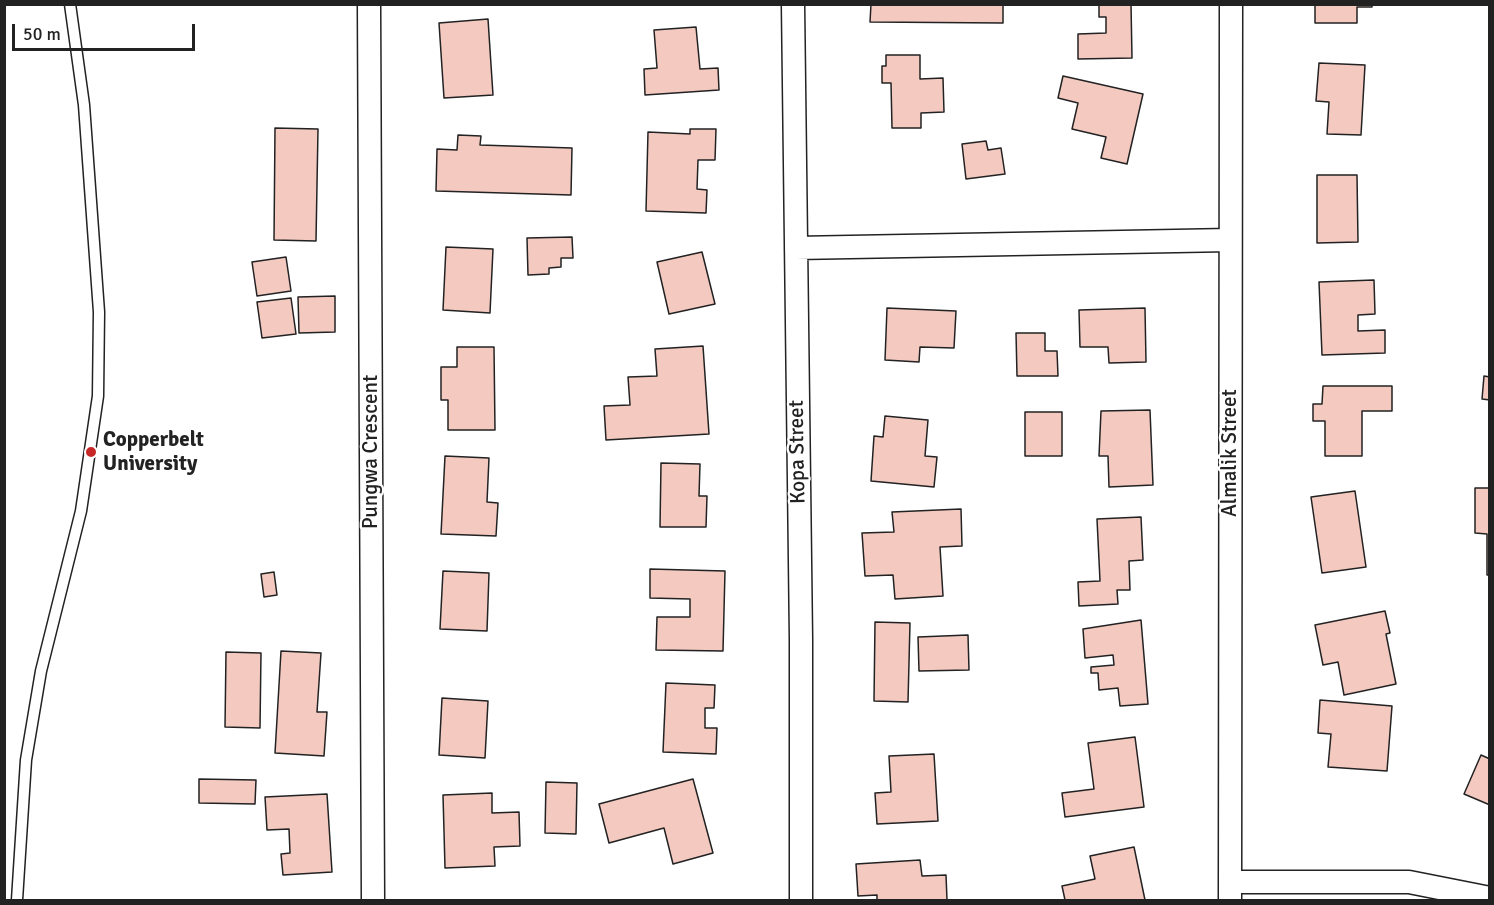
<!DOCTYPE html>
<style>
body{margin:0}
#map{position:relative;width:1494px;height:905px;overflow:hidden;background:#fff;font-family:Signika,sans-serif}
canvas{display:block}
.frame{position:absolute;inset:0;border:6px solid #222;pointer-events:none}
.scale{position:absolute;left:12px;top:24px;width:183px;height:27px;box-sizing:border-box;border:3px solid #222;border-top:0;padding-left:8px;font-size:18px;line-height:21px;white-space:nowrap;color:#222;-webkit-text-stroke:4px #fff;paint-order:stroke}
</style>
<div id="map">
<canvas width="1494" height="905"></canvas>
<div class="frame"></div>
<div class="scale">50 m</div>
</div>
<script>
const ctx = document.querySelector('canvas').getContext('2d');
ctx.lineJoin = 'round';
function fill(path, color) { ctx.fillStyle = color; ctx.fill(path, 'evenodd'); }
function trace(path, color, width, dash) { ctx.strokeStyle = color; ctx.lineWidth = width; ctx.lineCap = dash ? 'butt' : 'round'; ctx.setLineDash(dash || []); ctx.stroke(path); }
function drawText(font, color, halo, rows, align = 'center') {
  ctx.font = font + ' Signika,sans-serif'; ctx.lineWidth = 4.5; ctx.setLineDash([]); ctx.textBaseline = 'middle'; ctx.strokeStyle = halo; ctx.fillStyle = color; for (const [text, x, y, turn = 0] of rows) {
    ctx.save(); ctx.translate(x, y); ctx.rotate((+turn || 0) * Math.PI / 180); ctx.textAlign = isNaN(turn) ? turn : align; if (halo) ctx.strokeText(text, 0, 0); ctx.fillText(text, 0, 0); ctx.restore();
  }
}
const building = new Path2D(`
 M871 4H1003V23L870 22Z
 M1099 4H1131L1132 58 1078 59V34L1106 33V17H1099Z
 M1315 4H1372V7H1357V23H1315Z
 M488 19 493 95 444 98 439 23Z
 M696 27 700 69 718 68 719 90 645 95 644 69 657 68 654 30Z
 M886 55H920V79L943 78 944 112 921 113V128H892L891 83H882V66H886Z
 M1319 63 1365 65 1361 135 1327 134 1329 102 1316 101Z
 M1063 76 1143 94 1127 164 1101 158 1106 137 1072 129 1078 103 1058 98Z
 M275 128 318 129 316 241 274 240Z
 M690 129H716L715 160H698L697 189 707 190 706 213 646 211 648 132 690 134Z
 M458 135 481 136 480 145 572 148 571 195 436 191 437 149 457 150Z
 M986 141 988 150 1001 148 1005 174 966 179 962 144Z
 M1317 175H1357L1358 242 1317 243Z
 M572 237 573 258H561V267L549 268V274L528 275 527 238Z
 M446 247 493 249 490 313 443 310Z
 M702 252 715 304 669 314 657 262Z
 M286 257 291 291 257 296 252 262Z
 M1374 280 1375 314 1358 315V331L1385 330V353L1322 355 1319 282Z
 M335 296V332L299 333 298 297Z
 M291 298 296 334 262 338 257 302Z
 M887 308 956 311 954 348 920 347 919 362 885 360Z
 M1145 308 1146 362 1109 363 1108 347H1080L1079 310Z
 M1016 333H1045V351H1057L1058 376H1017Z
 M703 346 709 434 606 440 604 406 630 405 628 377 657 376 655 349Z
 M457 347H494L495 430H448V400H441V367H457Z
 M1484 376 1490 377V400L1482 399Z
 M1323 386H1392V411H1362V456H1325V421H1313V404H1322Z
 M1150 410 1153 485 1109 487 1108 456H1099L1101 411Z
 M1025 412H1062V456H1025Z
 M885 416 928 420 925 456 937 457 934 487 871 481 874 436 883 437Z
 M445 456 489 458 487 502 498 503 496 536 441 534Z
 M661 463 700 464 699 496H707L706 527H660Z
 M1475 488H1490V575H1487V534L1475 533Z
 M1355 491 1366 567 1322 573 1311 497Z
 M961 509 962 546 940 547 943 596 895 599 893 575 865 576 862 533 894 532 892 512Z
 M1141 517 1143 560 1129 561 1130 590H1117L1118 604 1079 606 1078 582 1100 581 1097 519Z
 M650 569 725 571 723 651 656 650 657 617H690V599L650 598Z
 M443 571 489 573 487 631 440 629Z
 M274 572 277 595 264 597 261 574Z
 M1385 611 1390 633 1386 634 1396 684 1344 695 1338 662 1323 665 1315 625Z
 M1141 620 1148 704 1120 706 1118 688 1099 690 1098 673H1091V667L1114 665 1113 655 1085 658 1083 629Z
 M875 622 910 623 908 702 874 701Z
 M968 635 969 670 919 671 918 637Z
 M281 651 321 653 317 712H327L324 756 275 753Z
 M226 652 261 653 260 728 225 727Z
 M666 683 715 685 714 708H705V728H717L716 754 663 752Z
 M442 698 488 701 485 758 439 755Z
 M1320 700 1392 706 1387 771 1328 767 1331 734 1318 733Z
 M1135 737 1144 807 1065 817 1062 793 1094 789 1088 743Z
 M934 754 938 821 877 824 875 793 891 792 889 756Z
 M1481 755 1490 759V805L1464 794Z
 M199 779 256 780 255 804 199 803Z
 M693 779 713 853 673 864 664 828 609 843 599 804Z
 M546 782 577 783 576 834 545 833Z
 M492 793V813L519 812 520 846 494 847 495 866 445 868 443 795Z
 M327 794 332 872 283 875 281 854 290 853 289 829 267 830 265 797Z
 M1134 847 1145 900H1065L1062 886 1095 879 1090 856Z
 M920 860 922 876 946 875 947 900H877V895L858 896 856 864Z`);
fill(building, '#f3c9c0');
trace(building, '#222', 1.5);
const service = new Path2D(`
 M17 900 26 760 41 671 81 511 98 396 99 312 84 105 70 4`);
const minor = new Path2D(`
 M369 4 373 900
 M793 4 801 640V900
 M796 248 1230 240
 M1231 882H1409L1490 898
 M1230 900 1231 4`);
trace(service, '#222', 13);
trace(minor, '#222', 25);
trace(service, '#fff', 10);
trace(minor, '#fff', 22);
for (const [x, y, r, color] of [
 [91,452,6,"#c62828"]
]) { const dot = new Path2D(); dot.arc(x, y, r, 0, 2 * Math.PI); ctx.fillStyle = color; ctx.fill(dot); trace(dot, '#fff', 2); }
drawText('bold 21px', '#222', '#fff', [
 ["Copperbelt",103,440],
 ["University",103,464]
], 'left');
drawText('21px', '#222', '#fff', [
 ["Pungwa Crescent",371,452,-90],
 ["Kopa Street",798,452,-91],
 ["Almalik Street",1230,453,-90]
]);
</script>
